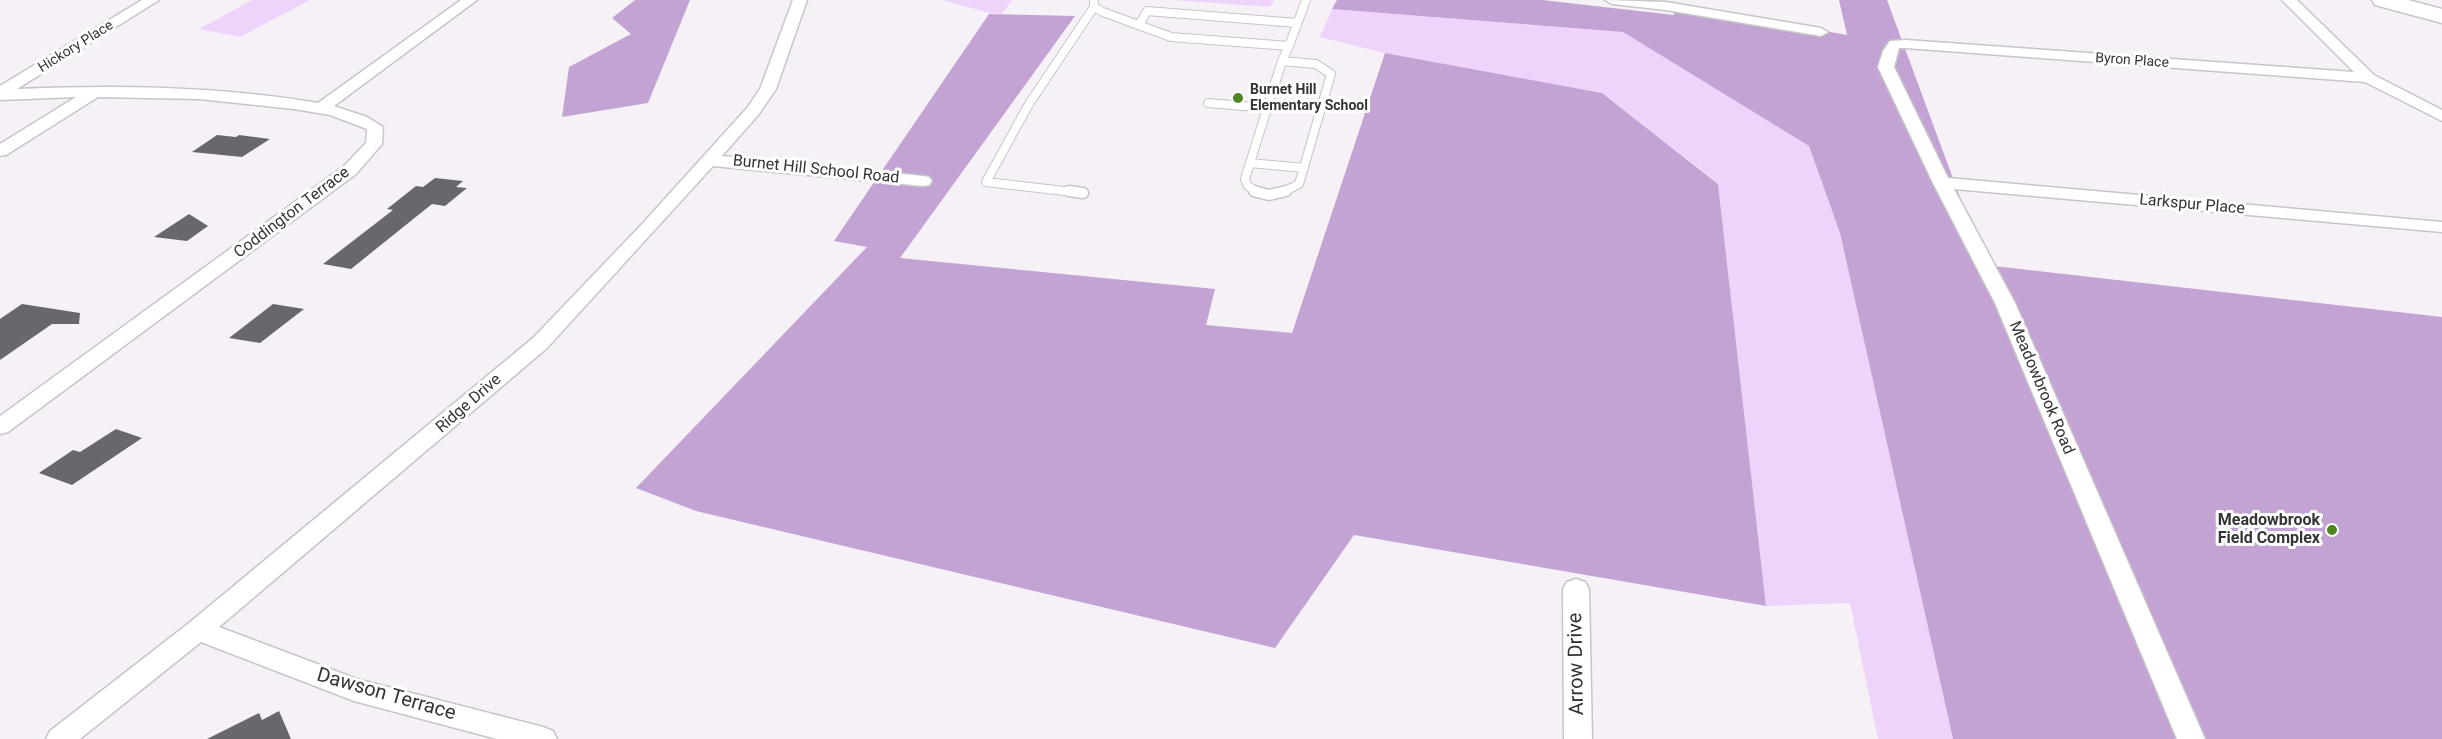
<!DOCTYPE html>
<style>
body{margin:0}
canvas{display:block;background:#f5f1f7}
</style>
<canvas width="2442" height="739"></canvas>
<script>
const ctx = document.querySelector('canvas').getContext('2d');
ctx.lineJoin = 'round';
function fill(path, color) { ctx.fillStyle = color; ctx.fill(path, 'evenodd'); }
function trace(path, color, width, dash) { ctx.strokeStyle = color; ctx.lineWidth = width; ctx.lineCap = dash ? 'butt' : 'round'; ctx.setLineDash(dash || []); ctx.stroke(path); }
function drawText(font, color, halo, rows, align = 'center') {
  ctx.font = font + ' Roboto,sans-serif'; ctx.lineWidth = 6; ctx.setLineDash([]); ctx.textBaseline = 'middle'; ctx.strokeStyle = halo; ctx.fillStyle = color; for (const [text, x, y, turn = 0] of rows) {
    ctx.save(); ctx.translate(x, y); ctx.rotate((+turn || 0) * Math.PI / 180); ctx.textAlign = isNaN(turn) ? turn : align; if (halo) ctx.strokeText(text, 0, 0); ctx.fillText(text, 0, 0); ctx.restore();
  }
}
fill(new Path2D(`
 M252 0H310L240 37 199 29Z
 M943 0H1012L1002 14 989 13Z
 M1173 0H1274L1270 7Z
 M1332 9 1623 32 1809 146 1840 233 1953 739H1878L1850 603 1766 606 1718 183 1602 93 1385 53 1320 37Z`), '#eed4fb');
fill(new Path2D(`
 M635 0H690L648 103 562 117 569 67 631 34 612 18Z
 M1337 0H1542L1674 15V4L1847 35 1839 0H1887L1985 265 2442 317V739H1953L1840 233 1809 146 1623 32 1332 9Z
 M989 14 1075 16 900 258 1215 289 1206 325 1292 333 1385 53 1602 93 1718 184 1766 606 1354 535 1275 648 696 511 636 488 867 247 834 241Z`), '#c3a2d4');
fill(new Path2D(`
 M217 135 236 137 239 135 270 139 242 157 192 152Z
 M435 178 463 181 456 187 467 188 445 206 432 204 351 269 323 264 393 210 387 209 416 186 423 187Z
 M189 214 208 226 187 241 154 237Z
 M22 304 80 313 79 324H52L0 360V319Z
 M273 304 304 309 260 343 229 338Z
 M116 429 142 438 72 485 39 473 73 450 80 452Z
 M279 711 291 739H207L259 713 262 720Z`), '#6a676c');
const serviceFar1 = new Path2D(`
 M1094 0V7L1103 12 1171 37 1289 46 1306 0
 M1139 25 1147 11 1297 23
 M1282 61 1289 46
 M1208 103 1268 108
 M1250 163 1304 168
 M1082 193 986 182 1029 104 1094 7
 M1258 193 1248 186 1245 179 1282 61
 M1281 193 1299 184 1331 74 1316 64 1282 61`);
const service = new Path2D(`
 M1069 191 1083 193
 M1254 191 1269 195 1286 191`);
const minor = new Path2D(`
 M142 0H159L17 89C117 85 219 86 318 103L461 0H477L334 106 367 117 383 127 382 144 356 174 8 432 0 434V416L344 166 366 143 367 129 330 115 294 109 199 99 98 97 6 155 0 156V144L76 97 0 100V86Z
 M793 0H807L776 89 759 114 722 156 923 176 929 177 932 181 929 185 923 186 713 166 547 348 219 627 357 679 543 727 553 731 557 739H497L354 701 201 642 80 739H46L50 731 189 623 533 338 643 223 747 108 760 89Z
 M1605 0 1666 2 1821 28 1828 32 1821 36 1666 10 1612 4Z
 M2282 0H2297L2374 75 2442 110V121L2365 82 1906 48H1899L1894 67 1948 178 2442 222V232L1954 189 2015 303 2205 739H2177L1995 303 1933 183 1878 67 1883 51 1890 41 1906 40 2354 72Z
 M1576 579 1585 582 1589 589 1592 739H1564L1563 589 1567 582Z`);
const primary = new Path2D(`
 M2372 0H2408L2442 9V23L2375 5Z`);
trace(serviceFar1, '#c8c5ca', 10);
trace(service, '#c8c5ca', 13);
trace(minor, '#c8c5ca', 3);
trace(primary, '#c8c5ca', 3);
trace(serviceFar1, '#fff', 8);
trace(service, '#fff', 10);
fill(minor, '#fff');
fill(primary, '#fff');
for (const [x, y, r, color] of [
 [1238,98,6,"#4f861f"],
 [2332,530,6,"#4f861f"]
]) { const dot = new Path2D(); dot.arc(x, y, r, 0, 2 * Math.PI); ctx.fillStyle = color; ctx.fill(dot); trace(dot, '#fff', 2); }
drawText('14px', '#353335', '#fff', [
 ["Hickory Place",76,47,-32],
 ["Byron Place",2132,61,4]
]);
drawText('bold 14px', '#353335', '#fff', [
 ["Burnet Hill",1250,90],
 ["Elementary School",1250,106]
], 'left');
drawText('16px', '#353335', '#fff', [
 ["Burnet Hill School Road",816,170,6],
 ["Larkspur Place",2192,205,5],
 ["Coddington Terrace",292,213,-37],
 ["Meadowbrook Road",2041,388,67],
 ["Ridge Drive",469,404,-41]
]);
drawText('bold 16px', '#353335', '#fff', [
 ["Meadowbrook",2320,521],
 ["Field Complex",2320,539]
], 'right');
drawText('20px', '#353335', '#fff', [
 ["Arrow Drive",1577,664,-91],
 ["Dawson Terrace",386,695,16]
]);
</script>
